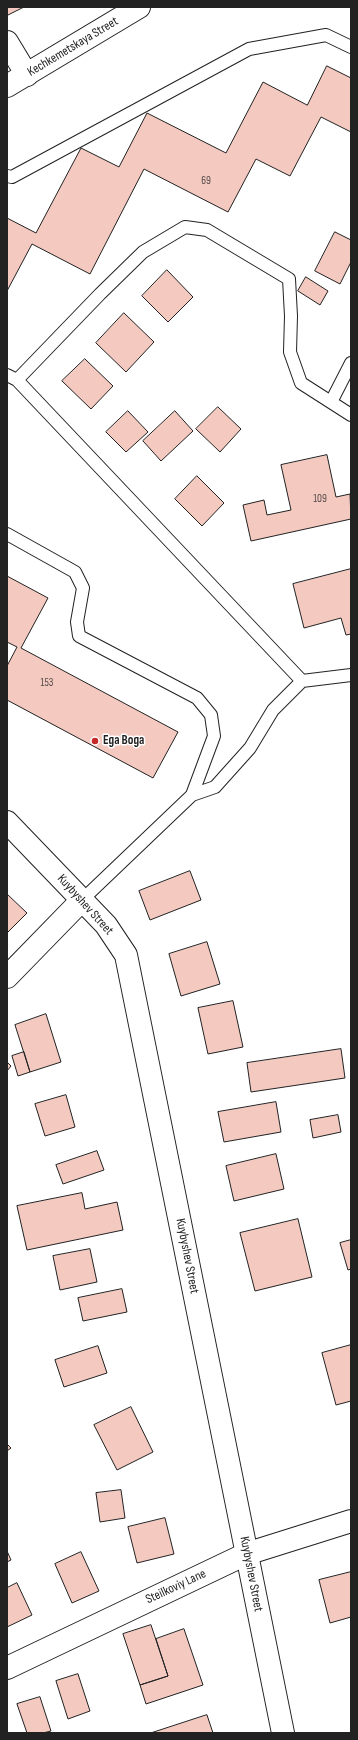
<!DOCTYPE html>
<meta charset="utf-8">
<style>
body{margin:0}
#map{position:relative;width:358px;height:1740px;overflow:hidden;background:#fff;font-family:"Sofia Sans Condensed",sans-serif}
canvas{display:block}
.frame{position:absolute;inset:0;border:8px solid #222;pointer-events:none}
</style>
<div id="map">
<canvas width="358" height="1740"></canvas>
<div class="frame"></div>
</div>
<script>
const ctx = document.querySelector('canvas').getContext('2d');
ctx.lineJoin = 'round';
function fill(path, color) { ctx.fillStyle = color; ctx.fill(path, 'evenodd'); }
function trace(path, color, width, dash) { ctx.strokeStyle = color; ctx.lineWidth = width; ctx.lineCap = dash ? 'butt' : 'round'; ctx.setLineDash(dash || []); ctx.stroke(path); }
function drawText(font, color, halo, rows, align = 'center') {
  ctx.font = font + ' "Sofia Sans Condensed",sans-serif'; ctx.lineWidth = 3; ctx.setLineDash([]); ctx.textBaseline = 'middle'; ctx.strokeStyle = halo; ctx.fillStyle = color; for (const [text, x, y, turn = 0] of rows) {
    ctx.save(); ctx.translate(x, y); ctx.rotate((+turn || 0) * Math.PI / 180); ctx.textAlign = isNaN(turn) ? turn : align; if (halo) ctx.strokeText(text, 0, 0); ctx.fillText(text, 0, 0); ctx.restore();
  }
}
const building = new Path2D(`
 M7 7H24L8 15Z
 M327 66 351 78V132L321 117 290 176 256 159 228 212 144 169 90 274 32 244 7 291V218L36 233 81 148 119 167 147 113 226 153 263 82 307 105Z
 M335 232 351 240V262L340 284 315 271Z
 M167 270 193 297 168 322 142 296Z
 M306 277 328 291 320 305 298 291Z
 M124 313 154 342 126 372 96 343Z
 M85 359 113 386 91 409 62 381Z
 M218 407 241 429 220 452 196 429Z
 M128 411 148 432 126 452 106 432Z
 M175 411 193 431 161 461 143 441Z
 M327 455 336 497 350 494 351 519 251 541 243 505 264 500 267 515 291 510 281 465Z
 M197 476 224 503 202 526 175 499Z
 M351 569V634L346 635 341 618 304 628 293 584Z
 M7 576 48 598 21 648 178 732 153 778 7 700V666L17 647 7 642Z
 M190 871 201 900 150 920 139 891Z
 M7 894 27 913 8 932 7 931Z
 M207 942 220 984 181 996 169 954Z
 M233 1001 243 1047 208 1054 198 1008Z
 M46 1014 61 1062 30 1072 15 1025Z
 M341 1049 345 1078 251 1092 247 1063Z
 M24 1052 30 1072 18 1076 12 1056Z
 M7 1062 11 1066 7 1071Z
 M66 1095 75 1127 45 1136 35 1104Z
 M276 1102 281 1132 224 1142 218 1112Z
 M338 1115 341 1132 313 1138 310 1120Z
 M97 1151 104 1170 63 1184 56 1165Z
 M276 1154 284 1189 234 1201 226 1166Z
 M82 1193 85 1209 117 1202 123 1230 27 1250 17 1206Z
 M298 1219 312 1277 255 1291 240 1233Z
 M351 1240V1269L348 1270 340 1243Z
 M90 1249 97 1282 60 1290 53 1256Z
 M122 1289 127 1312 83 1321 78 1298Z
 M351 1345V1401L336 1405 322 1353Z
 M98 1346 107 1373 64 1387 55 1360Z
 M131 1407 153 1452 117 1470 94 1425Z
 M7 1444 11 1448 7 1451Z
 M121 1490 125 1518 100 1522 96 1493Z
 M165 1518 174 1554 137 1563 128 1527Z
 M7 1551 11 1560 7 1562Z
 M81 1552 99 1591 72 1603 55 1564Z
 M351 1572V1617L330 1623 319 1580Z
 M17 1583 32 1615 7 1627V1588Z
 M151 1625 168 1676 140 1685 123 1634Z
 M184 1629 203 1685 146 1704 140 1685 168 1676 156 1639Z
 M78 1674 90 1711 68 1719 56 1681Z
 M40 1697 51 1731 43 1733H27L17 1704Z
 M207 1715 213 1733H151Z`);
fill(building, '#f3c9c0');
trace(building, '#222', 1);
const lane = new Path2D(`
 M7 176 12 177 249 49 326 35 351 47
 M7 375 17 380 100 294 143 252 185 227 207 230 289 279 291 316 290 352 301 383 351 415
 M17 380 302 681
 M331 402 351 363
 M7 534 75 572 83 588 77 622 79 636 197 698 211 715 214 736 192 795
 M82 900 192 795 215 787 250 748 273 710 302 681 351 675`);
const street = new Path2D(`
 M7 42 27 75
 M7 977 82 900
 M7 1668 246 1554 351 1521`);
const secondary = new Path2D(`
 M7 822 106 925 126 955 283 1733`);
const primary = new Path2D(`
 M7 86 139 7`);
trace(lane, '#222', 14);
trace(street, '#222', 24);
trace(secondary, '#222', 24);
trace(primary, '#222', 24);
trace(lane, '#fff', 12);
trace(street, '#fff', 22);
trace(secondary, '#fff', 22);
trace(primary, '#fff', 22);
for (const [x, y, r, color] of [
 [95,741,4,"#c62828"]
]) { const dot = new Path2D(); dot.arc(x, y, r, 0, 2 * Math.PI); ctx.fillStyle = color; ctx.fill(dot); trace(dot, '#fff', 1.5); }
drawText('11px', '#564c4a', null, [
 ["69",206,181],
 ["109",320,499],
 ["153",47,683]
]);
drawText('13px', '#222', '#fff', [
 ["Kechkemetskaya Street",73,47,-31],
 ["Kuybyshev Street",85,905,48],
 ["Kuybyshev Street",187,1256,79],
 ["Kuybyshev Street",251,1574,79],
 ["Steilkoviy Lane",176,1587,-25]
]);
drawText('bold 13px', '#222', '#fff', [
 ["Еда Вода",103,741]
], 'left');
</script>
